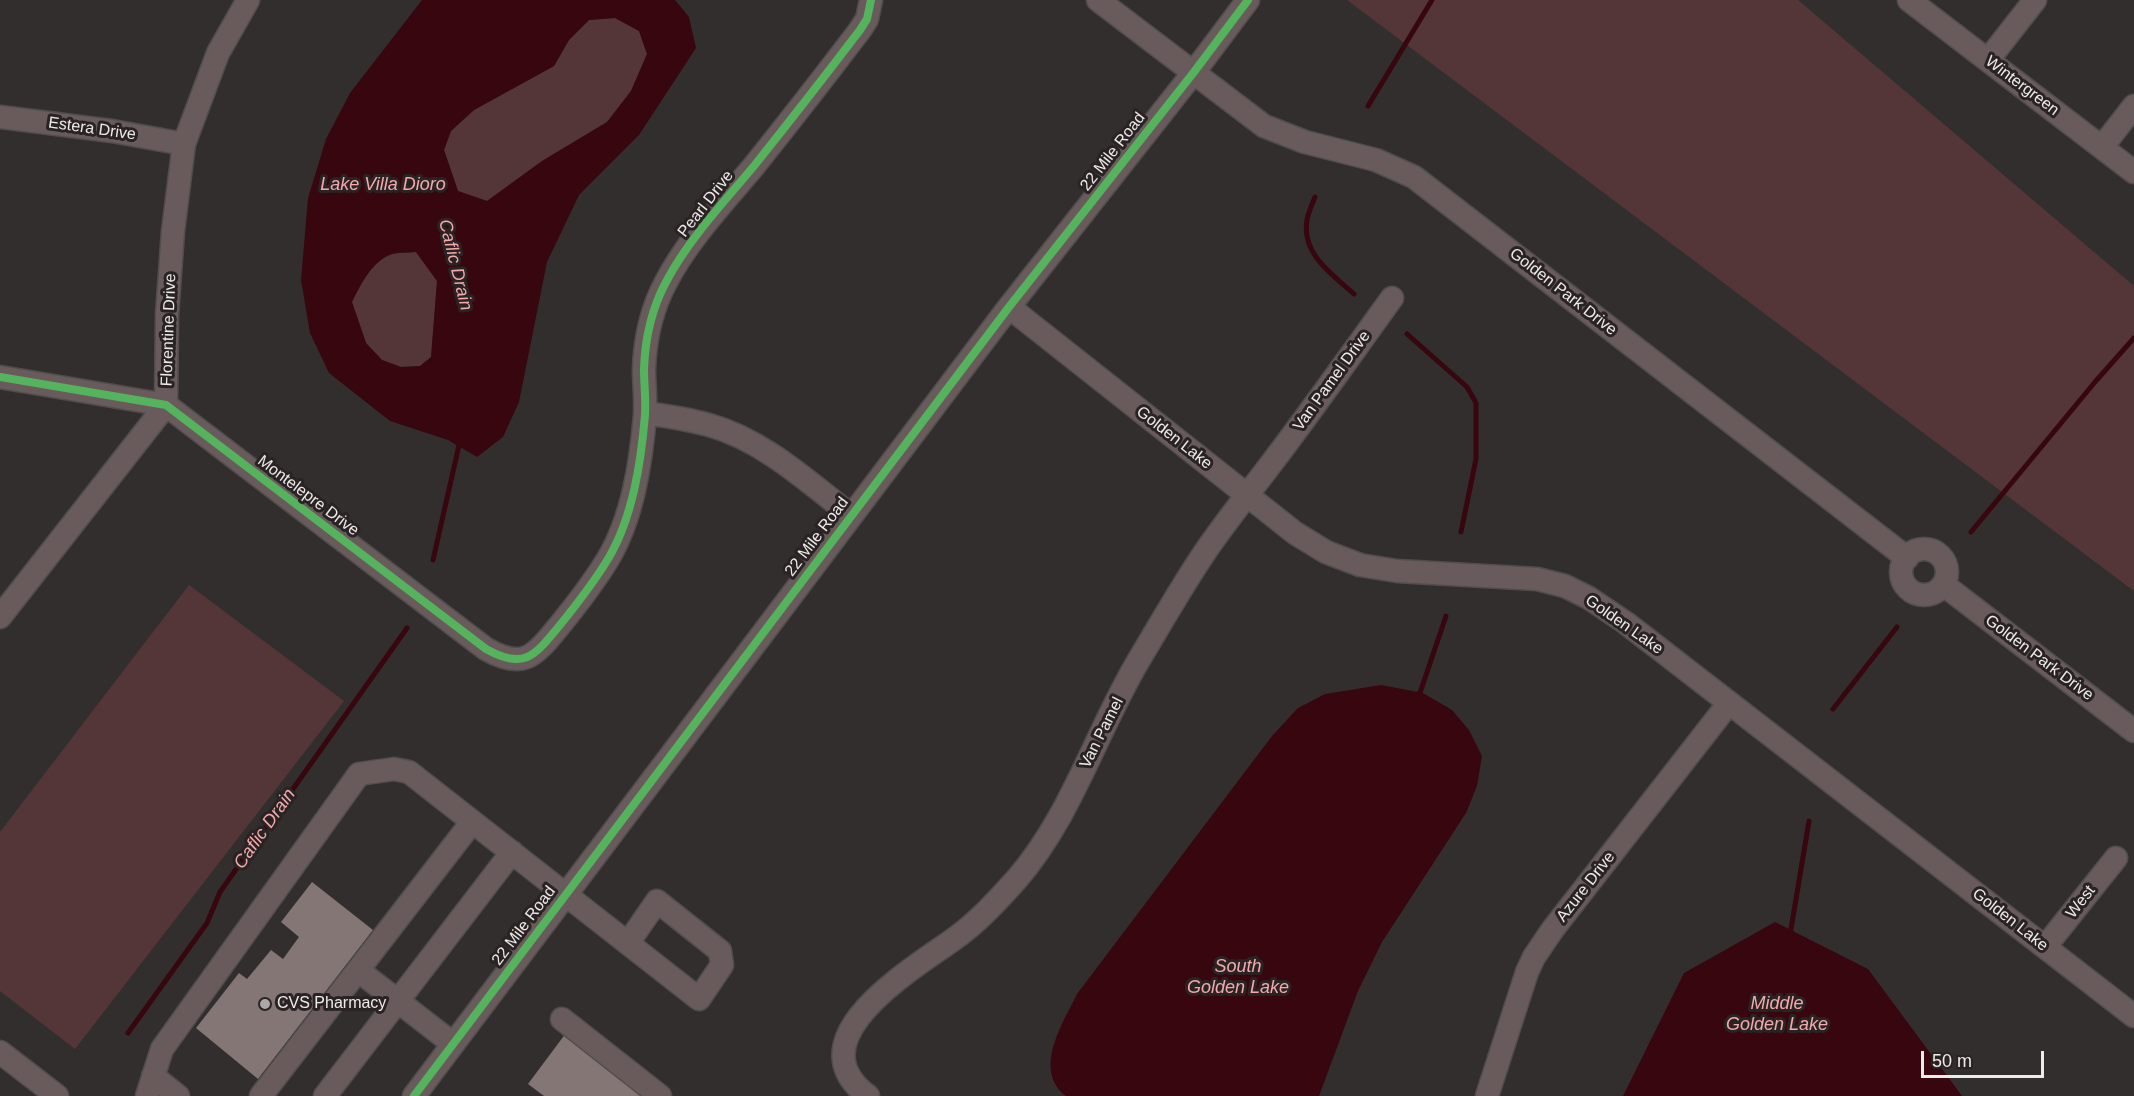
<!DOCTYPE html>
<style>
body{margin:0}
#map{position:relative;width:2134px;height:1096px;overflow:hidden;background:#332e2e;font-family:Helvetica,sans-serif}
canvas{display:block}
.scale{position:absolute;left:1921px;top:1051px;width:123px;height:27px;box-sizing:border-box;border:3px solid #efeaea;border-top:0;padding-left:8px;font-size:18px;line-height:21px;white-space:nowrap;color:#efeaea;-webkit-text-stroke:4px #2a2324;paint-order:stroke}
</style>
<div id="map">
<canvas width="2134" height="1096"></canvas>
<div class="scale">50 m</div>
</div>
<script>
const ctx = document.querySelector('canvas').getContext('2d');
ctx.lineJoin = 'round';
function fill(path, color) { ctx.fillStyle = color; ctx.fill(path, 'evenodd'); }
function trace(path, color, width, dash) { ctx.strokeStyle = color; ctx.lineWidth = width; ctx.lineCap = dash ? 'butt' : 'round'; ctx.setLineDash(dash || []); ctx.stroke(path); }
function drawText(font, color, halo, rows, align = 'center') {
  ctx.font = font + ' Helvetica,sans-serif'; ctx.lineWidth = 6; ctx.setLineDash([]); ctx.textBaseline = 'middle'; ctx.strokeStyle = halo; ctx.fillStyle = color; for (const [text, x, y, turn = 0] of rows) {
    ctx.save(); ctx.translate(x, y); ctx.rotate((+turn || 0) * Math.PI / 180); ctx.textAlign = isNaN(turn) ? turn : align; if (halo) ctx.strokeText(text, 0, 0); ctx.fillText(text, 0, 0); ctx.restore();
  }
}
fill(new Path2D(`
 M1347 0H1798L2134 286V591Z
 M615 18 639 31 647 54 631 91 607 122 542 161 487 201 458 191 444 150 451 131 474 110 554 66 569 40 589 20Z
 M416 252 437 281 431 357 420 366 401 367 382 360 366 343 352 302C361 284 372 261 392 254 399 252 409 253 416 252Z
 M189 585 344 701 75 1049 0 991V832Z`), '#553638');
fill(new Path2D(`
 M422 0H675L689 17 696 48 639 135 579 195 547 262 519 402 503 437 477 457 448 440 390 421 329 373 310 333 301 280 308 198 326 139 350 93ZM615 18 639 31 647 54 631 91 607 122 542 161 487 201 458 191 444 150 451 131 474 110 554 66 569 40 589 20ZM416 252 437 281 431 357 420 366 401 367 382 360 366 343 352 302C361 284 372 261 392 254 399 252 408 253 416 252Z
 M1381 685 1423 693 1452 710 1469 730 1482 756 1477 786 1466 813 1382 942 1358 991 1319 1096H1066C1032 1070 1063 1023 1077 994L1272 736 1298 708 1325 694Z
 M1775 922 1868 969 1962 1096H1623L1684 973Z`), '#37060f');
fill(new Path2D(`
 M312 884 382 937 269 1084 259 1078 248 981 284 960 301 937Z`), '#0007');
trace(new Path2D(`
 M1368 106 1432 0
 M1315 197C1312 205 1308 213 1307 220 1301 254 1332 274 1354 294
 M1407 334 1467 387 1476 403V459L1461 532
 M1971 532 2095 382 2134 338
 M433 560 460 441
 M1416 699 1421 690 1446 616
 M1833 709 1897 627
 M1790 935 1809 821
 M128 1033 207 923 220 892 407 628`), '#37060f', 5);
fill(new Path2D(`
 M312 882 373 930 258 1079 196 1028 239 973 247 979 271 950 283 959 299 937 281 922Z
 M566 1033 645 1096H544L528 1084Z`), '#857676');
const minor = new Path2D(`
 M1098 0 1264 126 1305 142 1376 160 1414 177 1907 558
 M1909 0 2134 172
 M1988 60 2035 0
 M0 117 112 131 184 144
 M2102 147 2134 106
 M1009 307 1295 533 1326 552 1360 565 1397 571 1537 579 1565 586 1589 598 1626 623 2134 1016
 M0 377 166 405 486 649C525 671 535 655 560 625 577 604 594 582 608 559 633 517 641 462 645 415 646 400 644 384 644 369 645 340 652 308 666 282 688 240 723 203 754 166 790 121 825 76 860 30L867 19 871 0
 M645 413C667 416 688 419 709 425 763 440 807 481 851 515
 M1901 572a23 23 0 1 1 46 0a23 23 0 1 1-46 0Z
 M1944 585 2134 731
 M0 617 166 405 167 315 173 231 184 144 218 53 248 0
 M2045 947 2116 858
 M359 971 452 1043
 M562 1019 660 1096
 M0 1052 57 1096
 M153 1076 178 1096
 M147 1096 162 1049 359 774 394 769 409 772 699 999 722 965 720 951 657 901 628 943
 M261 1096 472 822
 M325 1096 512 852
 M414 1096 1009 307 1194 72 1248 0
 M868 1096C792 1039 913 969 954 939 977 923 997 901 1016 880 1072 816 1096 731 1140 658 1161 623 1182 586 1205 552 1226 521 1249 493 1271 464 1313 409 1352 353 1392 298
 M1487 1096 1527 972 1534 957 1553 929 1729 703`);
trace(minor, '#504d4d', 25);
trace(minor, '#695b5c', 22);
trace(new Path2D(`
 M0 377 166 405 486 649C525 671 535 655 560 625 577 604 594 582 608 559 633 517 641 462 645 415 646 400 644 384 644 369 645 340 652 308 666 282 688 240 723 203 754 166 790 121 825 76 860 30L867 19 871 0
 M414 1096 1009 307 1194 72 1248 0`), '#56b35d', 8);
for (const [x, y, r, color] of [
 [265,1004,6,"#ada8a8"]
]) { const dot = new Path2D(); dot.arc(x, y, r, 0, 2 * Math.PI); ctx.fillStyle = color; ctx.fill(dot); trace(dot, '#2a2324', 2); }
drawText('16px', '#efeaea', '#2a2324', [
 ["Wintergreen",2022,86,37],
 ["Estera Drive",92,129,8],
 ["22 Mile Road",1113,152,-52],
 ["Pearl Drive",706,204,-52],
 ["Golden Park Drive",1563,292,38],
 ["Florentine Drive",169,330,-88],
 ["Van Pamel Drive",1332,381,-54],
 ["Golden Lake",1174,438,38],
 ["Montelepre Drive",308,496,37],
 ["22 Mile Road",817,537,-53],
 ["Golden Lake",1624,625,35],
 ["Golden Park Drive",2039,658,37],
 ["Van Pamel",1102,733,-63],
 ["Azure Drive",1586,887,-52],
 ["West",2081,902,-52],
 ["Golden Lake",2010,920,38],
 ["22 Mile Road",524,926,-53]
]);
drawText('16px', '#efeaea', '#2a2324', [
 ["CVS Pharmacy",277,1004]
], 'left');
drawText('italic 18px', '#f4a9ac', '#2a2324', [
 ["Lake Villa Dioro",383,185],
 ["Caflic Drain",455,265,76],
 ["Caflic Drain",265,829,-55],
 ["South",1238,967],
 ["Golden Lake",1238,988],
 ["Middle",1777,1004],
 ["Golden Lake",1777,1025]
]);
</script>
